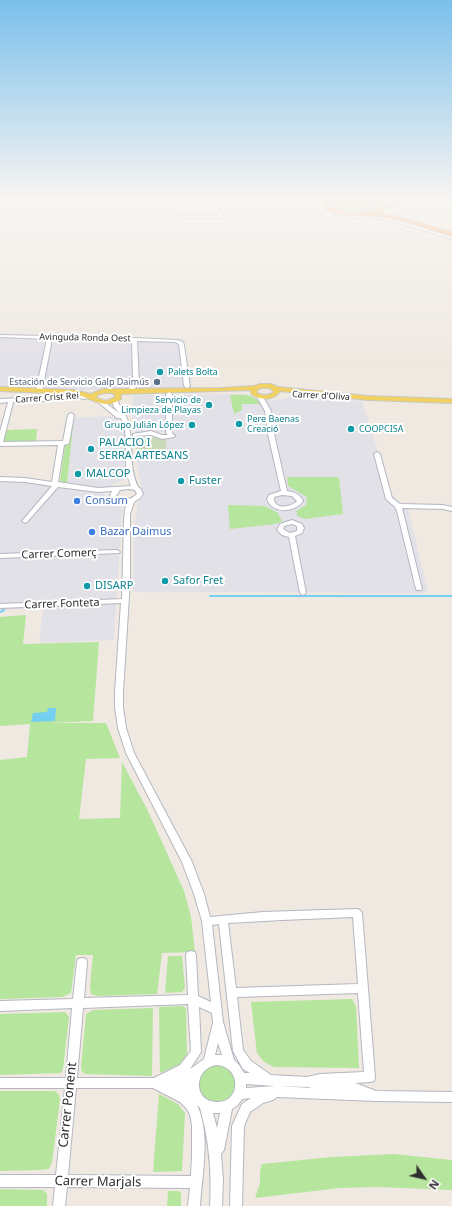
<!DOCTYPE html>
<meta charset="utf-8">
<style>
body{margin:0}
#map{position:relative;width:452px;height:1206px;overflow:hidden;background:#efe9e1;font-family:"Noto Sans",sans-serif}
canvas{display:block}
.north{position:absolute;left:404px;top:1158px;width:40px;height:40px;-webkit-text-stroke:3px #fff;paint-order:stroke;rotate:124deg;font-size:11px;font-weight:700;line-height:16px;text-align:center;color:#2e2e2e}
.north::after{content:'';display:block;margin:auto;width:14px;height:18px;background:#2e2e2e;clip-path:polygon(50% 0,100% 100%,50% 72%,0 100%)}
</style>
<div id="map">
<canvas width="452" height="1206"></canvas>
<div class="north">N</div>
</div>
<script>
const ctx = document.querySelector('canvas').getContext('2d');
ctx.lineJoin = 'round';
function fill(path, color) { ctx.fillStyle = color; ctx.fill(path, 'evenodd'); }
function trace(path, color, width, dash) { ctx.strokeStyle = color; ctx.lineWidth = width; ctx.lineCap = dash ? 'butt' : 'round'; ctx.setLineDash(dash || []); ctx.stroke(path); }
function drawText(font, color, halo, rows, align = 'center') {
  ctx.font = font + ' "Noto Sans",sans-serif'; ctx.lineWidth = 4; ctx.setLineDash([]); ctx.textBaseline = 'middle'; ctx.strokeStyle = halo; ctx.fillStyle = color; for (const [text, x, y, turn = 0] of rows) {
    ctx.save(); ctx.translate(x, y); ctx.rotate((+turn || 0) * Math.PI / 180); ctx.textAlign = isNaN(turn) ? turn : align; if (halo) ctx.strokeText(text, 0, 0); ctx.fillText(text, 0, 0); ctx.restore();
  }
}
fill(new Path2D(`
 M0 335 183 339 189 387 86 390 0 387Z
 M244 394 258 398 274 400 294 397 362 401 391 494 408 508 428 593 133 592 134 527 141 486 136 459 167 457 166 437 163 432 136 433 132 422 133 395Z
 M112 416 119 420 122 424 126 437 124 480 107 488 104 494 119 504 122 510 114 640 39 643 43 608 0 610V482L24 481 61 488 67 483 74 418Z`), '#e3e1e8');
fill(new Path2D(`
 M345 198H361L377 203 378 205C370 216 340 214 332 205L335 200Z
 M230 395C242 395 253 393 260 404H242V410L234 414Z
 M72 418H74L67 483 60 481 65 445Z
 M37 429 36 441 6 442 4 440 7 430Z
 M287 477H339L343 514 305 519 297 516V512H295L306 505 307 497 288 486Z
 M228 505 264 506 277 512 282 521 276 524 230 529Z
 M26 615 23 644 99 642 93 721 50 723H106L120 758 86 759 79 819 120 818 122 762 148 811 184 891 191 917 195 952 162 953 157 994 98 996 91 994 90 986 93 955H76L71 993 62 997 0 999V760L27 757 30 724 0 726V617Z
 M168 956H182L185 988 182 992 165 993Z
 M352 999 356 1006 359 1068 274 1067 264 1062 257 1053 251 1002Z
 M182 1006 186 1008 187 1055 180 1064 160 1073 159 1007Z
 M153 1008 152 1076 85 1074 82 1072 81 1067 86 1014 93 1010Z
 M65 1012 69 1017 63 1069 61 1073 0 1075V1014Z
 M215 1061 237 1070 235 1101 205 1105 193 1081Z
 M0 1091H55L59 1095 60 1100 52 1162 49 1169 39 1170 0 1171Z
 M159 1094 178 1104 185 1113 182 1171 153 1172Z
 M394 1154 452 1160V1190L378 1187 340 1188 255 1198 260 1183V1171L262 1164 332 1157Z
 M0 1189 43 1190 47 1194V1206H0Z
 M168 1191H178L181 1193V1206H167Z`), '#b6e59e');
fill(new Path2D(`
 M166 437 167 458 136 459V438Z`), '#c8d9b8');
fill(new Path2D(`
 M48 708H56L55 721 31 722 33 713 47 712Z`), '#75cff0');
trace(new Path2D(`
 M210 596H452
 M0 612 4 610`), '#75cff0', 2);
const minor = new Path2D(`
 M207 198H211L224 217 223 218 158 217 156 216 158 215 219 216Z
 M307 198H311L319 202 318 209 320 212 332 213 333 214 331 215C345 219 360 214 374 216 401 220 426 230 452 237V239C426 232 401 222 375 218 358 216 342 221 326 216L325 215 318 214 314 209 316 203Z
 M0 335 134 338 177 340 183 342 184 345 190 386 187 388 184 386 179 344 175 342 137 341 139 383 133 391 131 392 128 390 133 383 132 341 52 339 42 391 39 393 37 392 36 391 47 339 0 337Z
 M169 392 172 394V433L175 436 174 437 162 439 151 435 133 436V434L151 431 162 435H168L166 433V394Z
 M74 393 87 396 88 397 85 399 74 397 45 401 13 402 3 442 63 441 68 415 71 413 73 414 74 415 69 443 68 444 64 445 58 482 98 488 131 486C121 464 131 439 121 418H117L98 402 99 401H103L119 413 114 407 112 401 115 399 117 400C120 407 127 415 128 422 134 444 128 466 138 487L140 488 143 494 140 498 134 502 130 514V580L123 692V707L126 728 134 753 192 862 204 894 210 917 263 912 357 909 360 910 362 913 375 1077 374 1081 370 1082 355 1083 376 1091 452 1092V1102L376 1101 277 1097 273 1100 263 1103 250 1112 244 1126 242 1206H230L232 1126 242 1104 251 1098 242 1099 238 1105 232 1109 224 1150 221 1154 223 1180 222 1206H210C212 1172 209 1140 200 1108L197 1105C211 1134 202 1175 200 1206H188L190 1188 67 1187 65 1206H53L55 1187H0V1175H56L65 1088H0V1078H66L72 1008 0 1011V1001L73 999 77 962 78 959 82 958 86 959 87 962 84 998 188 995 186 955 187 952 191 951 195 952 196 955 198 996 211 1002 202 921 194 894 182 862 126 753 118 728 115 707V692L121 603 0 608V604L122 599 124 520 125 509 127 503 117 502 110 496 112 491 98 492 58 487 27 522 25 523 22 521 23 520 52 486 25 482 0 481V477L25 478 52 482 58 445 0 446V432L8 402 0 403V399L45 397ZM129 489 135 490 137 494C131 500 123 501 116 496L120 490ZM353 917 358 984 236 988 228 923 282 920ZM219 924 233 1051 243 1069 250 1073H244L239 1065 234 1060 223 1022 212 925ZM358 993 364 1072 320 1074 307 1077 271 1075 251 1061 243 1050 237 997ZM188 1004 191 1051 180 1065 154 1078H77L83 1008ZM199 1007 212 1013 213 1023 204 1059 190 1069 201 1052ZM218 1043 222 1055H215ZM217 1065C242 1067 241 1103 217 1102 192 1102 194 1067 217 1065ZM246 1084 275 1086 246 1088ZM275 1086 309 1087 311 1088 276 1086ZM76 1088H153L180 1102 187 1109 190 1115 192 1125V1154L191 1176 68 1175ZM213 1113H220L217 1128Z
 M260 395 263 397 271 411 274 434 287 491C294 492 300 494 303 501 295 513 272 514 267 499L269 495 281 491 268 434 265 411 257 397ZM282 495 292 496 297 501C290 508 273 510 274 497Z
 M377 452 380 454 392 498 400 504 443 505 452 507V511L443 509 402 508 422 589 421 590H417L416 589 397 511 395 507 386 499 374 454Z
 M292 520 302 524 304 528 302 533 295 536 306 593 303 595 300 593 289 537 282 535 277 530 280 524ZM292 524 297 526V531L290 533 283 529 284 526Z
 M117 550 120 552 119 553 0 558V554Z`);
const major = new Path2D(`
 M426 198H438L394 204 384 207 382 206 394 202Z
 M260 384H271L278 387 368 396 452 399V403L368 400 280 391C274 401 261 400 252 395L250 390 121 394V399C105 411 92 398 75 394 67 393 58 393 50 393 33 392 17 392 0 391V387L74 390 91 394 93 393 103 389 221 388 254 386ZM261 388H270L274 392C268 396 263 396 257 393V390ZM104 393H112L115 395V397L106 401 97 398V395Z`);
const highway = new Path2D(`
 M329 198H336L328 204 329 207C345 214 365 216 380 207V204L369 198H376L386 203 385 209 378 213 396 216 452 232V236C432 231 412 222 392 219 369 214 347 219 325 209L322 203Z`);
trace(minor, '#b4b7c1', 2);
trace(major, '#c9c9c9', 2);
trace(highway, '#c9c9c9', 2);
fill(minor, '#fff');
fill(major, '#f2d163');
fill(highway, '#ffa35c');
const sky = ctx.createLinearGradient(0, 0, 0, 367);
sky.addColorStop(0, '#7abfeb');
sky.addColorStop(0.54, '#f8f5f2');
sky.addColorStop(1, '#f8f5f200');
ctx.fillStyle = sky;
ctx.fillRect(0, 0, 452, 367);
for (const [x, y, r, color] of [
 [160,372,4,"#0f9aa8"],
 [157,382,4,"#5c6f8a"],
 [209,405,4,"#0f9aa8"],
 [239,424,4,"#0f9aa8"],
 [192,425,4,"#0f9aa8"],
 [351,429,4,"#0f9aa8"],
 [91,449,4,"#0f9aa8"],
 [78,474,4,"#0f9aa8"],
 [181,481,4,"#0f9aa8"],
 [77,501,4,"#3f7fe0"],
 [92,532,4,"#3f7fe0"],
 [165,581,4,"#0f9aa8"],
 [87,586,4,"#0f9aa8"]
]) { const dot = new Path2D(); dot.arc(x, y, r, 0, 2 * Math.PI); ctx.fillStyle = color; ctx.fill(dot); trace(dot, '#fff', 1.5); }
drawText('9px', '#2e2e2e', '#fff', [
 ["Avinguda Ronda Oest",85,338,1],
 ["Carrer d'Oliva",321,396,3],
 ["Carrer Crist Rei",47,398,-4]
]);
drawText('9px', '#0d838f', '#fff', [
 ["Palets Bolta",168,372],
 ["Servicio de",201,400,"right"],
 ["Limpieza de Playas",201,410,"right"],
 ["Pere Baenas",247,419],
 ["Creació",247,429],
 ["Grupo Julián López",184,425,"right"],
 ["COOPCISA",359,429]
], 'left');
drawText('9px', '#4e5e75', '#fff', [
 ["Estación de Servicio Galp Daimús",149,382]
], 'right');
drawText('11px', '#0d838f', '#fff', [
 ["PALACIO I",99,443],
 ["SERRA ARTESANS",99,456],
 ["MALCOP",86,474],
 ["Fuster",189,481],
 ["Safor Fret",173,581],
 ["DISARP",95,586]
], 'left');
drawText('11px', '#366cbe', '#fff', [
 ["Consum",85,501],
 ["Bazar Daimus",100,532]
], 'left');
drawText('11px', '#2e2e2e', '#fff', [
 ["Carrer Comerç",59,554,-2],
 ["Carrer Fonteta",62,604,-2]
]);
drawText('13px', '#2e2e2e', '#fff', [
 ["Carrer Ponent",68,1105,-84],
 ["Carrer Marjals",98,1182,1]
]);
</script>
